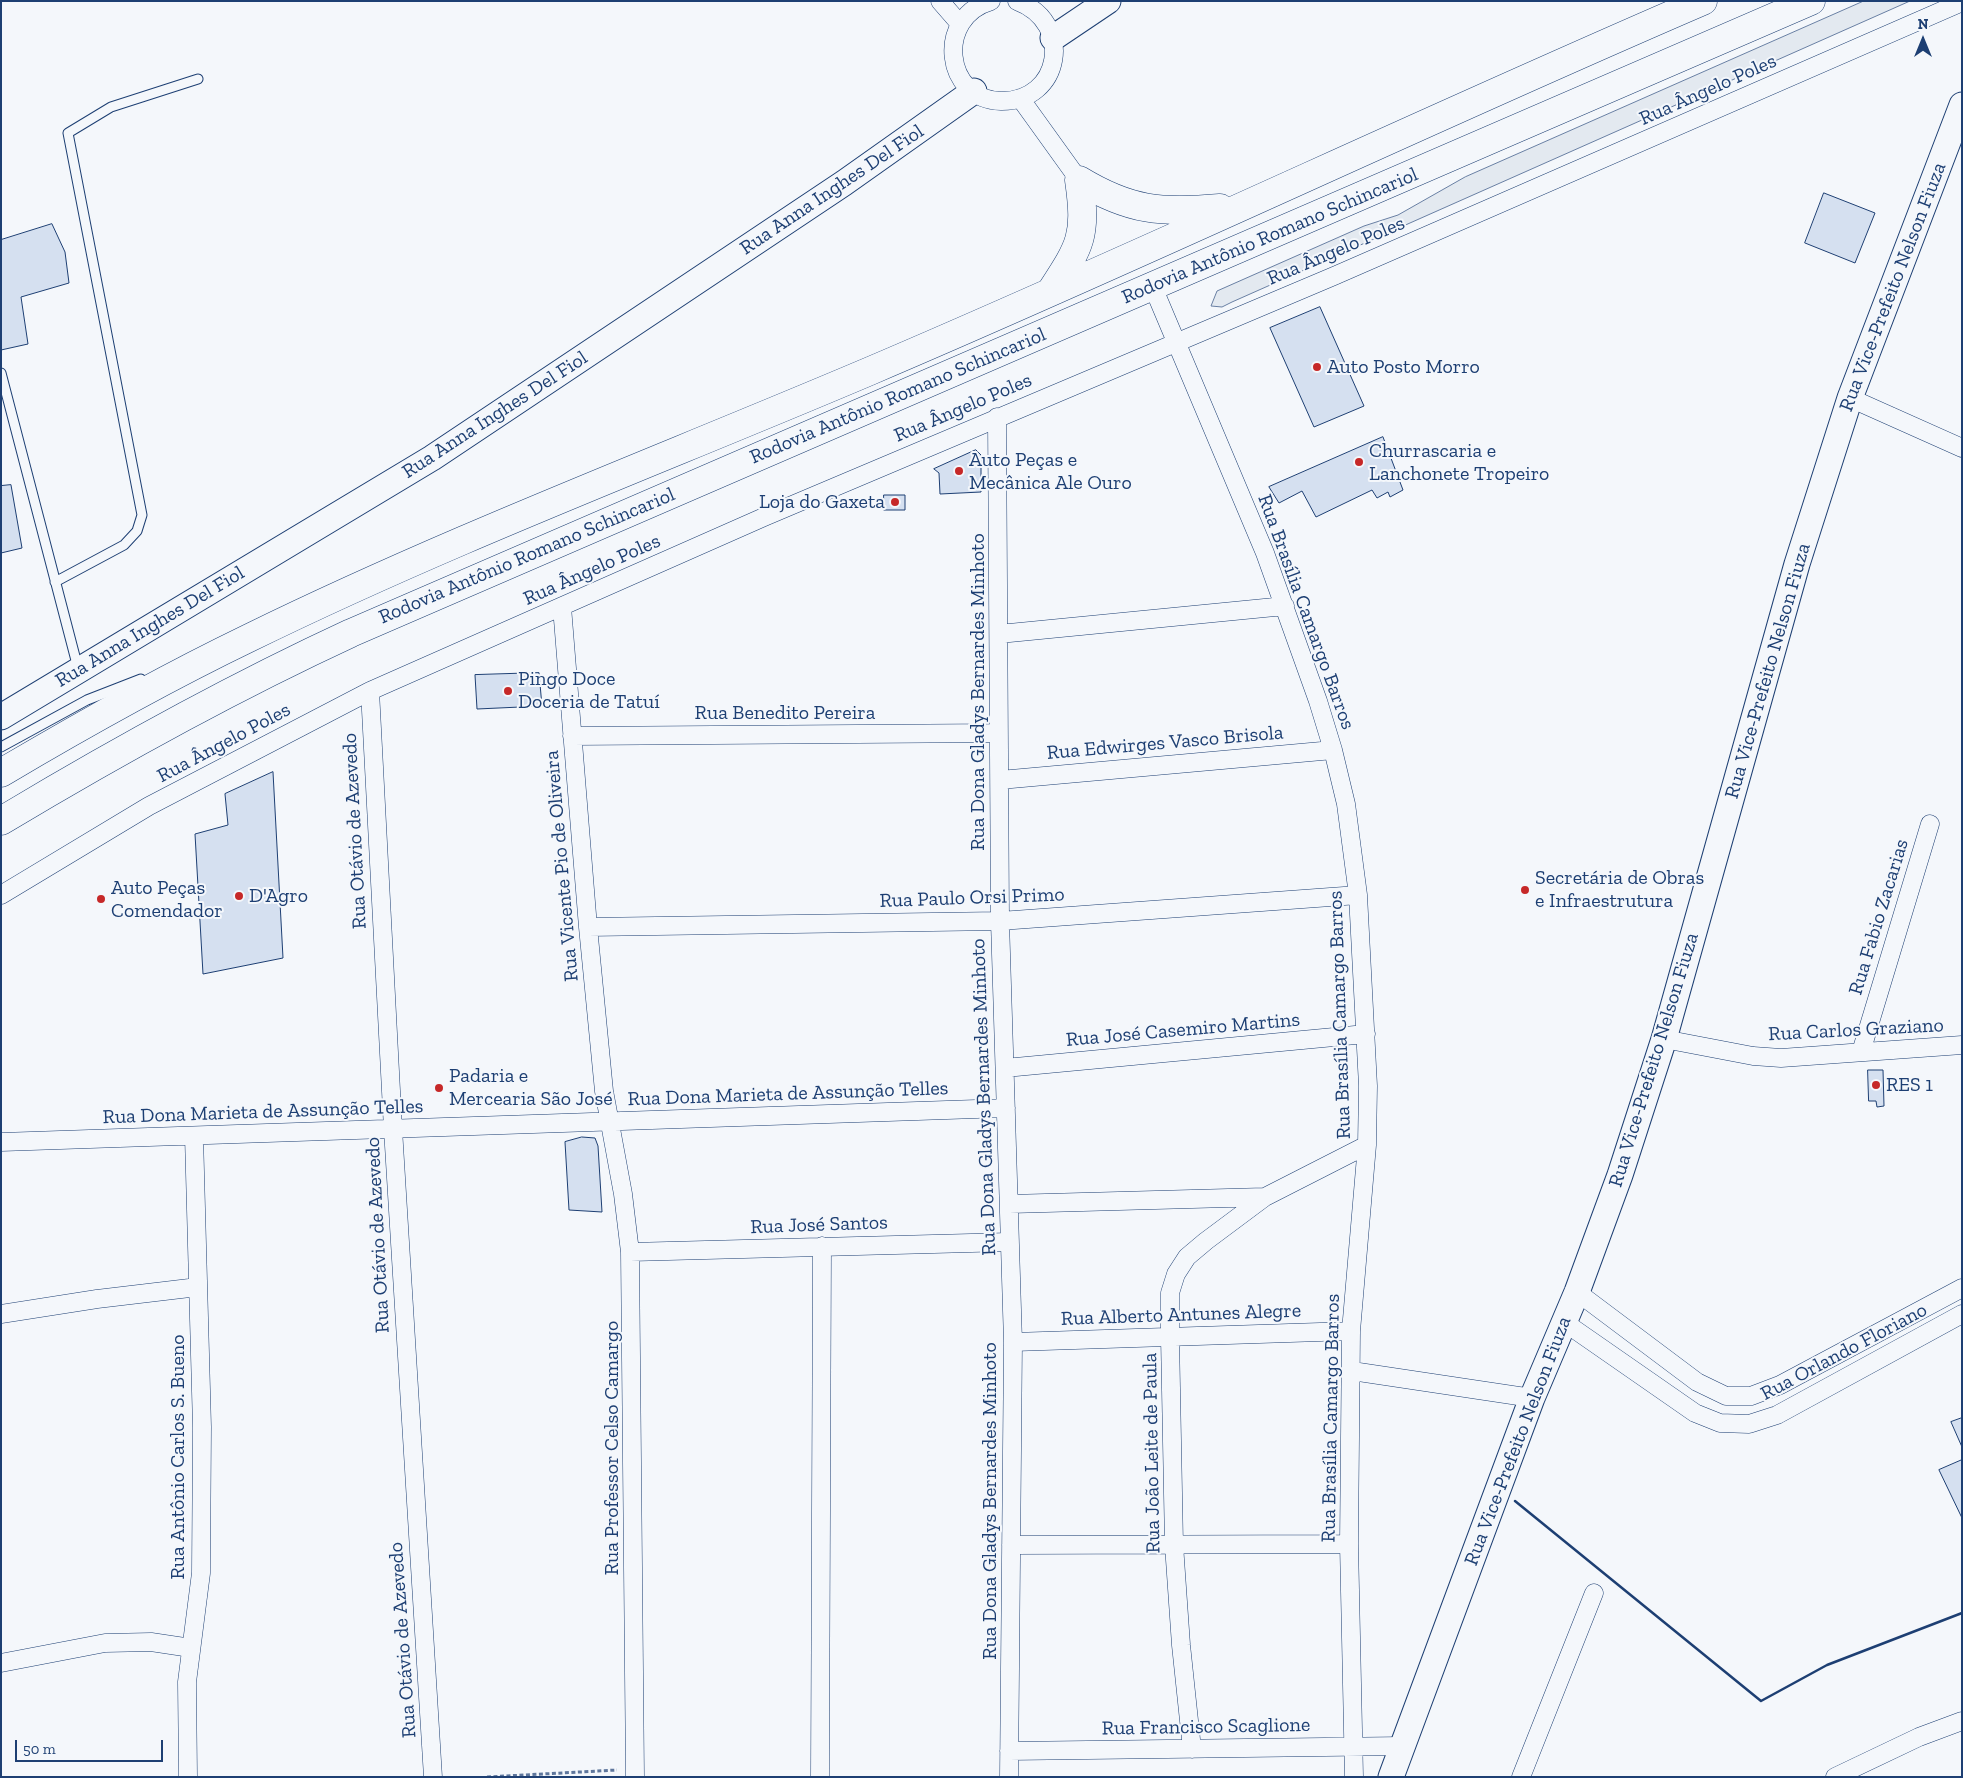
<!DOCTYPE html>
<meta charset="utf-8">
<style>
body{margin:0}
#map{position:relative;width:1963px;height:1778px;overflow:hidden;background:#f4f7fb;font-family:"Zilla Slab",serif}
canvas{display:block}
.frame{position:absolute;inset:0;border:2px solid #1d3f73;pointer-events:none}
.north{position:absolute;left:1898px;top:15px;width:50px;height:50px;-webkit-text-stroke:4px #f4f7fb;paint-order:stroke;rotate:0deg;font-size:14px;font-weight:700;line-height:20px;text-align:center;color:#1d3f73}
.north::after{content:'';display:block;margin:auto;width:18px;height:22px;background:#1d3f73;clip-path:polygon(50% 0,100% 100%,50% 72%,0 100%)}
.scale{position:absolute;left:15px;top:1740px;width:148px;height:22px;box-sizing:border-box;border:2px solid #1d3f73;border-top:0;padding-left:6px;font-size:15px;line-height:18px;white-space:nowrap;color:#1d3f73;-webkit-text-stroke:4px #f4f7fb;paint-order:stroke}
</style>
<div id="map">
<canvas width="1963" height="1778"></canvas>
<div class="frame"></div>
<div class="north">N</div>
<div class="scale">50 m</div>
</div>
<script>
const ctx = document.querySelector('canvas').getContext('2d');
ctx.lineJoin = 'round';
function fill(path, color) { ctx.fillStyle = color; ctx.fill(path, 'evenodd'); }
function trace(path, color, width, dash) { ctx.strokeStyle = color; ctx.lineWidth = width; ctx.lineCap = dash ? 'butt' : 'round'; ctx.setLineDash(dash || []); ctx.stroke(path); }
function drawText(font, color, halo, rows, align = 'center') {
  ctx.font = font + ' "Zilla Slab",serif'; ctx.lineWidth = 4; ctx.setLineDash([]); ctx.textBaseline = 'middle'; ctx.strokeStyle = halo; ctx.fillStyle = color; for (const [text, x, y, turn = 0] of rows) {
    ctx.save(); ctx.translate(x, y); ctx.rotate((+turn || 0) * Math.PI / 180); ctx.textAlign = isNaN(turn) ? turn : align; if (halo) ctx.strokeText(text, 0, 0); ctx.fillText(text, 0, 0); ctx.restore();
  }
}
const green = new Path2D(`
 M1864 1H1910L1232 302 1222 307 1211 306 1217 291 1364 226 1398 215 1465 177Z`);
fill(green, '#e3e9f0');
trace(green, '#687fa3', 1);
const building = new Path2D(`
 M1824 193 1875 213 1855 263 1805 243Z
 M52 224 65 252 69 283 21 297 28 344 1 350V240Z
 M1320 307 1364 406 1314 427 1270 328Z
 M1383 437 1403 490 1390 497 1388 492 1377 498 1372 490 1316 517 1302 491 1279 503 1269 487Z
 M976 450 981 455V492L940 494 939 473 934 469Z
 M11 485 22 548 1 553V486Z
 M884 495H905V510H884Z
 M539 673 542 706 477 709 475 675Z
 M273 772 283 958 203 974 195 834 228 825 225 794Z
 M1868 1070H1883L1884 1106 1877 1107 1876 1101H1869Z
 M582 1137 595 1138 598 1146 602 1212 569 1210 565 1142Z
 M1962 1418V1447L1951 1422Z
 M1962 1460V1518L1939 1470Z`);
fill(building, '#d5e0f0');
trace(building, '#1d3f73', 1);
const lane = new Path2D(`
 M1 373 78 668
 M55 582 124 545 137 531 142 515 68 133 111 107 198 79
 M1 747 87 700 141 679`);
const street = new Path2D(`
 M940 1 960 24
 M991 1C935 17 944 100 1001 101 1061 102 1075 23 1017 1
 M1020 98 1079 180
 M1153 287 1265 553 1318 701 1333 750 1346 804 1358 895 1368 1086 1367 1145 1351 1331 1349 1544 1354 1777
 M1850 398 1962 448
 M997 417 1000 921 1013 1342 1009 1777
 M562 607 588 927 604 1091 623 1194 630 1252 635 1777
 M999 634 1285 606
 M370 691 393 1129 433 1777
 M572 736 998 733
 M1000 780 1333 750
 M1 895 149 806 370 691 764 517 1334 276 1962 2
 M588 927 1000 921 1358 895
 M1664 1039 1753 1056 1781 1058 1962 1045
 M1861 1052 1930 824
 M1005 1068 1366 1034
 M1 1142 1006 1108
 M1009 1204 1265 1197
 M630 1252 1009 1242
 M1577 1292 1697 1382 1726 1396H1751L1780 1385 1962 1288
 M1 1314 97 1299 198 1287
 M1564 1322 1695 1413 1720 1423 1749 1424 1777 1415 1962 1314
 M1013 1342 1351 1331
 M1352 1371 1532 1398
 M1011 1545 1349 1544
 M1 1663 105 1643 151 1642 191 1648
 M1192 1749 1181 1645 1174 1545 1170 1337V1293L1176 1274 1187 1257 1206 1241 1265 1197 1367 1145
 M1009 1751 1403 1746
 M188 1777 187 1682 201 1573 202 1427 194 1136
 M820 1777 822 1246
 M1521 1777 1594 1593
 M1835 1777 1919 1737 1962 1721`);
const secondary = new Path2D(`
 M1053 38 1108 1
 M1 717 432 458 844 183 974 91
 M1391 1777 1532 1398 1577 1292 1620 1175 1664 1039 1797 564 1850 398 1962 105`);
const highway = new Path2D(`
 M1079 180C1130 211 1161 213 1220 208
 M1051 291C1081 245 1087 236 1079 180
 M1 773C82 725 164 679 249 638 451 539 663 459 870 371 1150 252 1424 121 1703 1
 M1 821C116 752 230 689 351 633L1811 1`);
trace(lane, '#1d3f73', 11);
trace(street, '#1d3f73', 19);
trace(secondary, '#1d3f73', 27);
trace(highway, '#1d3f73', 29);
trace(new Path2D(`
 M487 1777 617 1770`), '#5e769c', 3, [4, 2.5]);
trace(lane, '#f4f7fb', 9);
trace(street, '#f4f7fb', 18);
trace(secondary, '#f4f7fb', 25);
trace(highway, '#f4f7fb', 28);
trace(new Path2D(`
 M1515 1501 1761 1701 1827 1665 1962 1613`), '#1d3f73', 2.5);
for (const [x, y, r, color] of [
 [1317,367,5,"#c62828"],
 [1359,462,5,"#c62828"],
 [959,471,5,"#c62828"],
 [895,502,5,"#c62828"],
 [508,691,5,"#c62828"],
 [1525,890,5,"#c62828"],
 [239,896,5,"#c62828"],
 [101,899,5,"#c62828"],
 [1876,1085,5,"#c62828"],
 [439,1088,5,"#c62828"]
]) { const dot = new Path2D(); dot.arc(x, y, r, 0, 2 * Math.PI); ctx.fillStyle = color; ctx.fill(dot); trace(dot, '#f4f7fb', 2); }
drawText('20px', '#1d3f73', '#f4f7fb', [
 ["Rua Ângelo Poles",1708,90,-24],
 ["Rua Anna Inghes Del Fiol",832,190,-34],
 ["Rodovia Antônio Romano Schincariol",1270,236,-23],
 ["Rua Ângelo Poles",1336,251,-23],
 ["Rua Vice-Prefeito Nelson Fiuza",1893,287,-69],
 ["Rodovia Antônio Romano Schincariol",898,396,-23],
 ["Rua Ângelo Poles",963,408,-23],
 ["Rua Anna Inghes Del Fiol",495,415,-33],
 ["Rodovia Antônio Romano Schincariol",527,556,-23],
 ["Rua Ângelo Poles",592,570,-24],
 ["Rua Brasília Camargo Barros",1306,612,70],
 ["Rua Anna Inghes Del Fiol",150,627,-31],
 ["Rua Vice-Prefeito Nelson Fiuza",1768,671,-74],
 ["Rua Dona Gladys Bernardes Minhoto",978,692,-90],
 ["Rua Benedito Pereira",785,713],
 ["Rua Ângelo Poles",224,743,-28],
 ["Rua Edwirges Vasco Brisola",1165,743,-5],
 ["Rua Otávio de Azevedo",355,831,-93],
 ["Rua Vicente Pio de Oliveira",562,866,-95],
 ["Rua Paulo Orsi Primo",972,898,-2],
 ["Rua Fabio Zacarias",1879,917,-73],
 ["Rua Brasília Camargo Barros",1340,1015,-92],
 ["Rua José Casemiro Martins",1183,1030,-5],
 ["Rua Carlos Graziano",1856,1030,-3],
 ["Rua Vice-Prefeito Nelson Fiuza",1654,1060,-73],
 ["Rua Dona Marieta de Assunção Telles",788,1094,-2],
 ["Rua Dona Gladys Bernardes Minhoto",984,1097,-92],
 ["Rua Dona Marieta de Assunção Telles",263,1112,-2],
 ["Rua José Santos",819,1225,-2],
 ["Rua Otávio de Azevedo",378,1235,-93],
 ["Rua Alberto Antunes Alegre",1181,1315,-2],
 ["Rua Orlando Floriano",1844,1352,-28],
 ["Rua Brasília Camargo Barros",1331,1418,-89],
 ["Rua Vice-Prefeito Nelson Fiuza",1518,1441,-69],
 ["Rua Professor Celso Camargo",612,1448,-90],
 ["Rua João Leite de Paula",1152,1453,-91],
 ["Rua Antônio Carlos S. Bueno",178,1457,-90],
 ["Rua Dona Gladys Bernardes Minhoto",990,1501,-90],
 ["Rua Otávio de Azevedo",403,1640,-94],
 ["Rua Francisco Scaglione",1206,1727,-1]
]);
drawText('20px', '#1d3f73', '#f4f7fb', [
 ["Auto Posto Morro",1327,367],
 ["Churrascaria e",1369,451],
 ["Lanchonete Tropeiro",1369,474],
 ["Auto Peças e",969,460],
 ["Mecânica Ale Ouro",969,483],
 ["Loja do Gaxeta",885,502,"right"],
 ["Pingo Doce",518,679],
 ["Doceria de Tatuí",518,702],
 ["Secretária de Obras",1535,878],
 ["e Infraestrutura",1535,901],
 ["Auto Peças",111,888],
 ["Comendador",111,911],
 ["D'Agro",249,896],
 ["Padaria e",449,1076],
 ["Mercearia São José",449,1099],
 ["RES 1",1886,1085]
], 'left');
</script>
